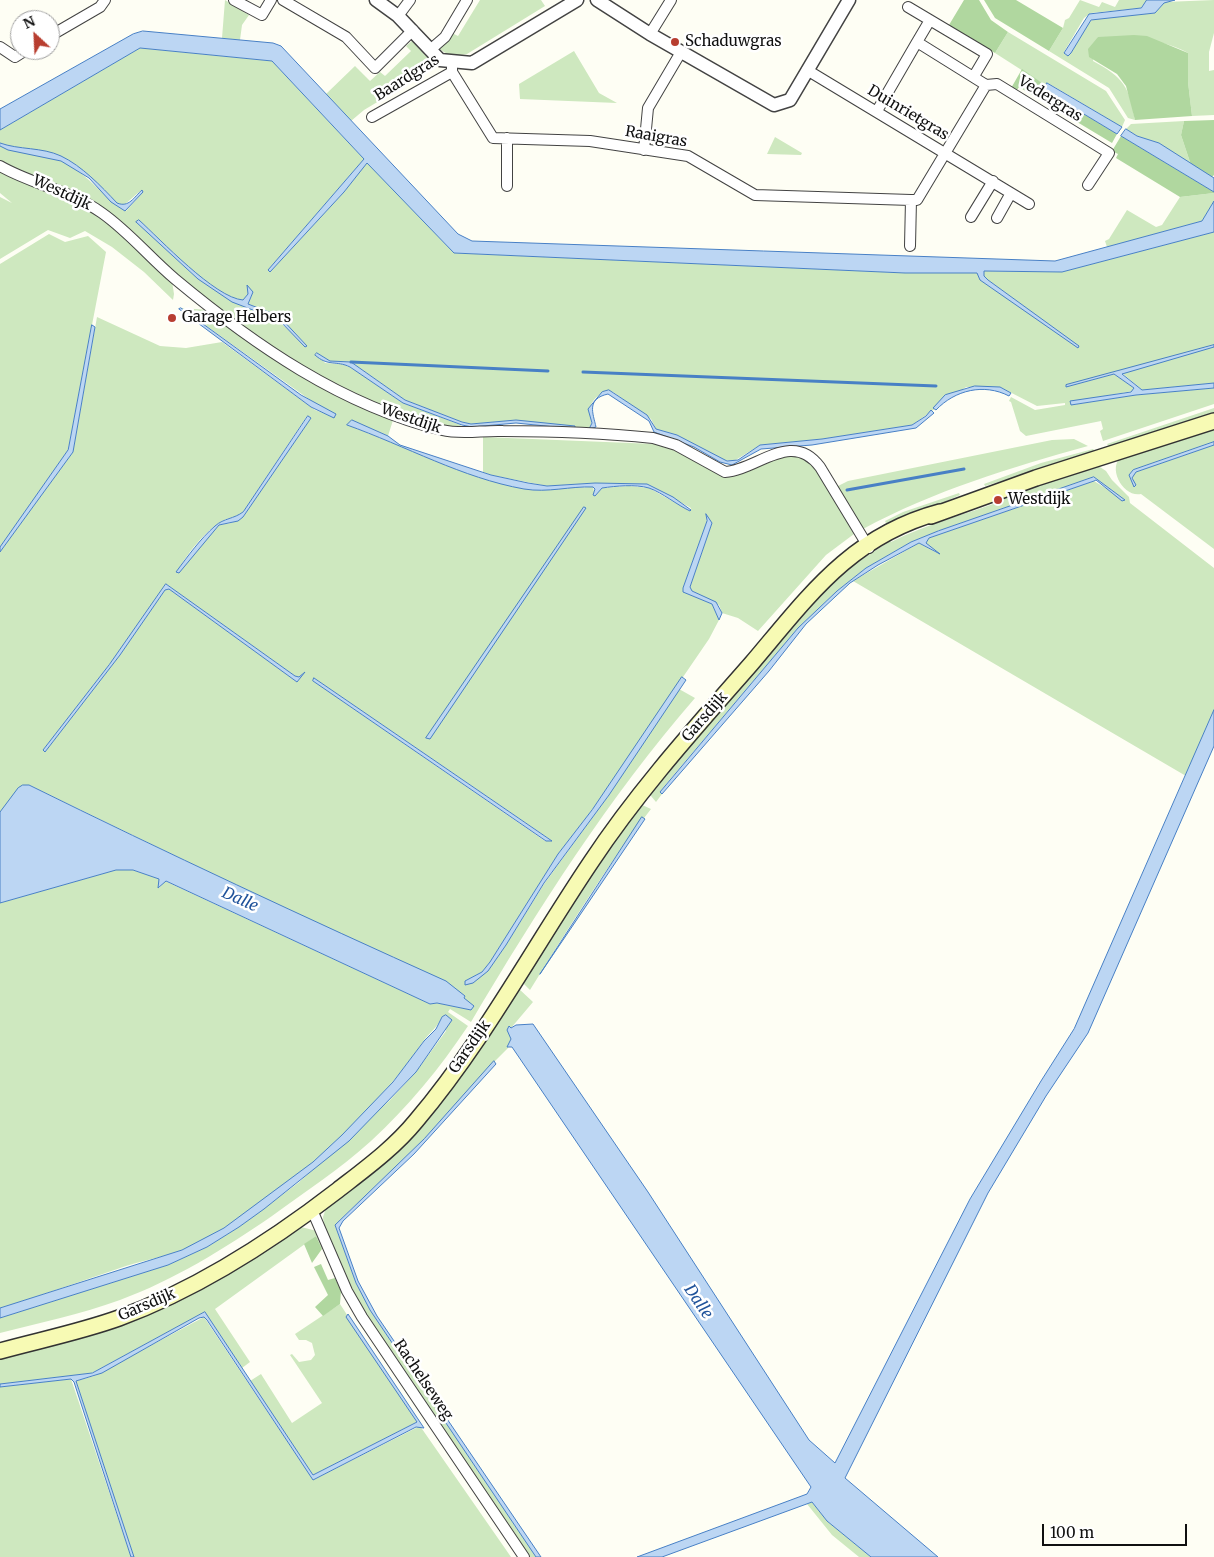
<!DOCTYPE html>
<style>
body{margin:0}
#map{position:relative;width:1214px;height:1557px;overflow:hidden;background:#fefef4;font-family:Merriweather,serif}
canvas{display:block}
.north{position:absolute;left:10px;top:10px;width:50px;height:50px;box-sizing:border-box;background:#fff;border:1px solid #9f9f9f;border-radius:50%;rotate:335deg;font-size:14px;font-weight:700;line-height:20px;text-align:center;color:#101010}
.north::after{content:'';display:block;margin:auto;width:18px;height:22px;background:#b83e30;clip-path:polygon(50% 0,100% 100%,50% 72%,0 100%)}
.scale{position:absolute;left:1042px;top:1524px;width:145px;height:22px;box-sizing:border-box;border:2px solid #101010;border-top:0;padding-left:6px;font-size:15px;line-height:18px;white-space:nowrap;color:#101010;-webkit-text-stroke:4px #fff;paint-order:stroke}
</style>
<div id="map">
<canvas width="1214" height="1557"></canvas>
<div class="north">N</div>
<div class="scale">100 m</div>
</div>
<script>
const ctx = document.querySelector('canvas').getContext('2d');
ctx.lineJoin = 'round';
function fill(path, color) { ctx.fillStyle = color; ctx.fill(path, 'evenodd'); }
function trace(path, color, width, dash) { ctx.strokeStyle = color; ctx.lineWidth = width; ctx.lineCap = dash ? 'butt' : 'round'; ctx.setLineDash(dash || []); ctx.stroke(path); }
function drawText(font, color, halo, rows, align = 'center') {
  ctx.font = font + ' Merriweather,serif'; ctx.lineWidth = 5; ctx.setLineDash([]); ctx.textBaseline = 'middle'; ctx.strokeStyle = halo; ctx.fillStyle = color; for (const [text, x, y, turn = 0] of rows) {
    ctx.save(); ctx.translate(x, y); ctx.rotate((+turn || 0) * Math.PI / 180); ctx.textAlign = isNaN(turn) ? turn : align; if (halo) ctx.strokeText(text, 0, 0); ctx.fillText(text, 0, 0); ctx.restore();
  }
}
fill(new Path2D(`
 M225 0 249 15 242 25 240 40 222 38Z
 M480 0H541L545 6 467 54C455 56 446 56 438 47L452 33 458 36Z
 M1080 0 1099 7 1102 2 1115 7 1119 0H1147L1141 8 1091 13 1084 18 1064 52 1066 55 1071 53 1089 22 1094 19 1155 13 1165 2 1214 0V33L1209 52V71L1214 70V115L1192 116 1188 82V53C1161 38 1129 38 1098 37L1093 61C1123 77 1129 86 1135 120L1128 118 1109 88 1049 51 1063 28 1065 20 1069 18Z
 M1008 32 1106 91 1125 120 1122 127 1053 86 1047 83 1045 85 995 53Z
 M412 41 436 67 364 110 351 121 326 94 355 66 370 81 380 72 385 76 411 51 406 46Z
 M140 48 272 61 364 159 268 270 270 272 344 192 367 162 454 253 905 273H978L985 283 1078 346 988 280 984 276V271L1062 272 1214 232V345L1067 387 1114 374 1134 388 1133 391 1070 402 1071 405 1136 395 1214 388V404L1103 441 1100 431 1103 429 1101 421 1026 436 1020 431 1011 402 1009 401 1011 397 1035 410 1065 405V403L1037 406 1000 387H966L912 425 822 439 760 445 734 461 721 460 677 435 656 429 651 419 613 392 606 391C581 404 595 413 590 430L516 420 471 424 462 422 405 400 351 362 330 361 317 353 325 363 342 364 350 367 403 403 461 425 459 430 399 414 316 377 208 302 124 229 0 163V146C18 154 39 151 57 159 85 170 101 196 126 211L143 192H139L123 206 117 203C102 188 78 162 57 155 38 149 19 150 0 143V130ZM139 220C161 240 214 298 243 300L248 294V288L252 295 248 304 279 316 307 346 275 318 246 307 198 279 137 222Z
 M574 51 599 93 617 103 520 99 519 84Z
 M1184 121 1181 135 1191 165 1159 143 1137 136 1126 129 1131 124Z
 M775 137 802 153 801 155 767 154Z
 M0 168 91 207 172 281 174 294 173 300 144 272 112 247 85 231 70 238 48 230 0 259V197L12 203 0 193Z
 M1214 193V201L1202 221 1107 247 1105 241 1109 239 1127 210 1156 227 1162 225 1180 197Z
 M49 234 65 242 88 236 106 252 68 450 0 547V264Z
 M181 308 209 310 264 348 394 417 388 436 352 421 348 425 456 468 525 489 593 487 595 496 602 488 629 486 649 488 690 511 691 508 647 484 595 483 547 486 491 475 483 472V437L655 444 672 448 714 471 789 454 811 460 854 534 826 555 758 631 738 618 722 613 719 605 692 591 690 587 712 523 706 516 707 521 683 588 684 592 712 604 719 620 709 639 592 810 558 854 490 962 482 972 465 981V985L488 971 506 945 544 884 609 795 679 689 695 698C609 797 538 909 471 1022L450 1009 448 1012 468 1026C440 1068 408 1107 371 1141 340 1169 305 1192 272 1216 224 1249 174 1280 120 1300 81 1314 40 1323 0 1333V1318L168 1265 207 1247 239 1227 298 1183 389 1101 416 1072 446 1031 442 1017C437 1028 429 1033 422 1043 372 1117 274 1205 194 1245 173 1255 148 1259 126 1266 84 1280 42 1295 0 1308V903L116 870H133L159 879V888L165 881 430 1004 437 1003 471 1010 464 998 465 996 29 785 0 812V552L73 452 97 317 160 346 186 348 222 342 315 410 334 417ZM307 416 311 418 309 421 243 517 231 523 219 525 177 572C187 554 204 532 222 521 229 517 236 518 243 512ZM166 584 295 676 299 677 305 672 297 682 169 589 165 590 120 655 45 752 43 750 109 665ZM314 678 551 840 545 841 313 681Z
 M1214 347V383L1142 390 1122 373Z
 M1214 408V415L1110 448 1107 444Z
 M1214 425V442L1133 470 1129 475 1133 482 1132 475 1136 472 1214 445V549L1141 494C1124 498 1106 468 1122 456Z
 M1074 439 1088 446C1012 467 933 491 863 529L837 490 838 486 848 481 1052 440Z
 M1093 449 1095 451 1093 454 985 486 984 484 1041 463Z
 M1092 465 1100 467 1106 471 1112 480 1129 497 1130 503 1214 568V710L1186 776 853 581 919 543 937 553 926 543 929 538 1094 481 1125 500 1094 477 938 531 911 542 866 568 837 591 798 628 667 783 660 792 662 794 656 802 651 796 650 791 819 593 853 565 890 541 891 542C929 523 965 515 1004 500V498L1037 482Z
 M959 493 960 495 888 527 885 521 903 512Z
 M640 804 651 809C607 865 568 929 530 990L521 981 592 868Z
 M518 988 533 1002 511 1028 509 1026 511 1039 508 1048 494 1062 424 1139 335 1225 356 1283 370 1310 536 1557H527L363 1315 324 1227 323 1217 326 1208 366 1174Z
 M301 1227 317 1231 325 1247 322 1249 316 1236 215 1309 250 1362 242 1368 205 1312 92 1373 0 1384V1356L95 1331Z
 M340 1304 417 1422 313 1475 250 1381 261 1374 292 1423 322 1403 290 1355 292 1354 299 1362 311 1360 315 1355 312 1343 306 1340H299L295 1334Z
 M204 1317 313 1480 420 1426 511 1557H134L76 1381 94 1376Z
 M71 1379 131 1557H0V1387Z
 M812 1502 827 1521 871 1557H859L832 1535 807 1504Z`), '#cee8bf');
fill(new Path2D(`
 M964 0H979L991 20 1008 32 995 53 949 25Z
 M984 0H1016L1063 28 1049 51 995 18Z
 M1134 35 1147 36 1188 53V82L1192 116 1135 120 1126 86 1117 74 1089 57 1088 49 1098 37Z
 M1022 69 1045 85 1044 90 1117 134 1112 143 1019 87 1015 93 1010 90Z
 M1214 120V175L1212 177 1191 165 1181 135 1184 121Z
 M1121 136 1214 192V193L1180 197 1116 158 1118 154 1112 151Z
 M316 1236 322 1249 312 1263 304 1244Z
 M321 1264 328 1280 335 1278 341 1291 340 1304 323 1316 315 1307 328 1295 314 1267Z`), '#b0d79f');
const water = new Path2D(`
 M1147 0H1175L1164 3 1155 13 1091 20 1071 53 1068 56 1064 53 1089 14 1141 8Z
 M143 31 273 43 281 46 458 234 472 241 1055 261 1202 221 1214 201V232L1062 272 984 271V276L988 280 1079 346 1078 348 980 280 977 273H905L454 253 367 163 344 192 270 272 268 270 364 159 272 61 140 48 0 130V109L133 34Z
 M1047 83 1122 127 1117 134 1044 90Z
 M1126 129 1137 136 1159 143 1214 178V192L1121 136Z
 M0 143C19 150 42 147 61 156 82 166 101 186 117 203 129 208 134 197 142 190L143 192 125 211 111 202 89 178 61 161 8 150 0 146Z
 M139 220C160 239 215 298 243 300L248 294 247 285 253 292 248 304 279 316 307 346 305 347 279 320 232 302 198 279 136 222Z
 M181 308 301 395 336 414 334 418 311 407 179 309Z
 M92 325 95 327 73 452 0 552V547L68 450Z
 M1214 345V347L1122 374 1142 390 1214 383V388L1136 395 1071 405 1070 401 1131 392 1134 388 1114 374 1066 387V385Z
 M317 353 330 361 351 362 405 400 462 422 471 424 516 420 575 426V429L516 423 472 427 462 425 403 403 350 367C336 360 328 367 315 355Z
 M975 386 1000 387 1011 393 1009 396C984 383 955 390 936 410L933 408 945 395Z
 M609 390 647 415 656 429 677 435 727 461 738 460 760 445 822 439 912 425 926 416 931 410 934 413 916 428 812 445 761 449 732 465 720 462 694 447 654 432 649 421 608 394C586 399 593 413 596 427L589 429 592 423 588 409 602 392Z
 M308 416 311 418 309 421 243 517 238 521 219 525 179 573 176 572C188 556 200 539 215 526 224 518 234 519 243 512Z
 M352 420 388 436 400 445 491 475 528 483 547 486 595 483 647 484 673 497 691 510 690 511C677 505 663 493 649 488 635 484 616 486 602 488L595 496 593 495 595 489 593 487C570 486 548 493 524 489 462 478 406 446 347 425Z
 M1214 442V445L1136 472 1132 478 1136 485 1134 487 1129 475 1133 470Z
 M1094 477 1125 500 1122 501 1096 480 1094 481 929 538 926 543 940 554 919 543 878 565 850 583 806 624 769 671 662 794 660 792 798 628 837 591 866 568 911 542 938 531Z
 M584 507 586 508 430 739 426 738Z
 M706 514 712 523 690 587 692 591 716 602 722 613 719 620 712 604 683 592V588L707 521Z
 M166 584 295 676 299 677 305 672 297 682 169 589 165 590 120 655 45 752 43 750 109 665Z
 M682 677 686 680 609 795 544 883 506 945 488 971 473 983 465 985V981L482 972 490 962 558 854 592 810Z
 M314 678 552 841H546L313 681Z
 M1214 710V746L1088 1033 1046 1096 988 1193 845 1478 938 1557H871L827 1521 812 1502 662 1557H637L807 1494 811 1487 512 1047H507L511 1039 507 1030 509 1026 511 1028 516 1025 533 1024 648 1192 809 1440 835 1463 970 1199 1041 1081 1074 1029Z
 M23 785H29C167 853 306 918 446 981L465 996 464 998 474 1006 471 1010 437 1003 430 1004 166 881 158 888 159 879 133 870H116L0 903V812L18 788Z
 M642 817 645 819 540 974Z
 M446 1015 452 1020 416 1072 349 1141 264 1209 239 1227 207 1247 168 1265 0 1318V1308L182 1250 224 1228 313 1162 342 1135 393 1082 424 1041 436 1029 442 1017Z
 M494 1061 496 1064 414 1154 343 1221 339 1228 358 1281 377 1316 541 1557H536L370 1310 356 1283 335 1225 424 1139Z
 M205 1312 313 1475 417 1422 346 1317 348 1314 424 1428 416 1427 313 1480 207 1320 204 1317 199 1318 102 1373 76 1381 134 1557H131L74 1382 71 1379 0 1387V1384L92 1373Z`);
fill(water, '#bcd6f3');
trace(water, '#4880c5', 1);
trace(new Path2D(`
 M351 362 548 371
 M583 372 936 386
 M847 490 964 469`), '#4880c5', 3);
const minor = new Path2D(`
 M234 0 262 15 271 0
 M283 0 346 37 375 68 413 30
 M908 7 987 54 974 76
 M398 16 410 0
 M930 20 917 42 986 85 997 84 1109 153 1088 185
 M650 34 671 0
 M50 36 100 7 105 0
 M0 47 15 57 26 50
 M430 50 445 37 467 0
 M807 70 1029 204
 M452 72 493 138 590 141 688 156 755 195 911 200H917L986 85
 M877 111 917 42
 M372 117 452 72V67
 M644 150 648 108 681 52
 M0 166C33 185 70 190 102 213 129 232 150 258 175 279 253 344 342 406 442 430 462 435 483 430 503 431 552 431 604 433 653 438L676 445 725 472C757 470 792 429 820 467L869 548
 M507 186V138
 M971 217 993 181
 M997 218 1011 193
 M910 246 911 200
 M312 1210 347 1291 362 1317 524 1557`);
const tertiary = new Path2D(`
 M376 0 398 16 440 60 472 63 577 0
 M597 0 650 34 774 105 790 100 849 0`);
const secondary = new Path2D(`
 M931 516 1036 478 1214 421
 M0 1351C40 1340 80 1332 119 1318 198 1289 272 1241 338 1190 365 1169 394 1148 416 1121 483 1042 533 948 591 862 638 791 695 728 751 664 808 597 850 536 940 512`);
trace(minor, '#434343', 12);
trace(tertiary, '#434343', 15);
trace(secondary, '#323232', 18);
trace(minor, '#fff', 10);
trace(tertiary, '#fff', 12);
trace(secondary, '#f7fab4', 15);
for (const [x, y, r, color] of [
 [675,42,5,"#b83e30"],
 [172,318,5,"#b83e30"],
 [998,500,5,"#b83e30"]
]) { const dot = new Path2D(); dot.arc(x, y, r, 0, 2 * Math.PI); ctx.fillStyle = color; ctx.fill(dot); trace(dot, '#fff', 2); }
drawText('15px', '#101010', '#fff', [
 ["Schaduwgras",685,42],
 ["Garage Helbers",182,318],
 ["Westdijk",1008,500]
], 'left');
drawText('15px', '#101010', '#fff', [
 ["Baardgras",407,78,-32],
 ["Vedergras",1050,99,32],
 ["Duinrietgras",908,113,31],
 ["Raaigras",656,137,10],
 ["Westdijk",62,193,25],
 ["Westdijk",411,419,19],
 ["Garsdijk",705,717,-49],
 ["Garsdijk",470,1047,-55],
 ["Garsdijk",147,1305,-23],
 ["Rachelseweg",423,1380,56]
]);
drawText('italic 16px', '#20539b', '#fff', [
 ["Dalle",240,900,24],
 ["Dalle",698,1302,56]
]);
</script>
